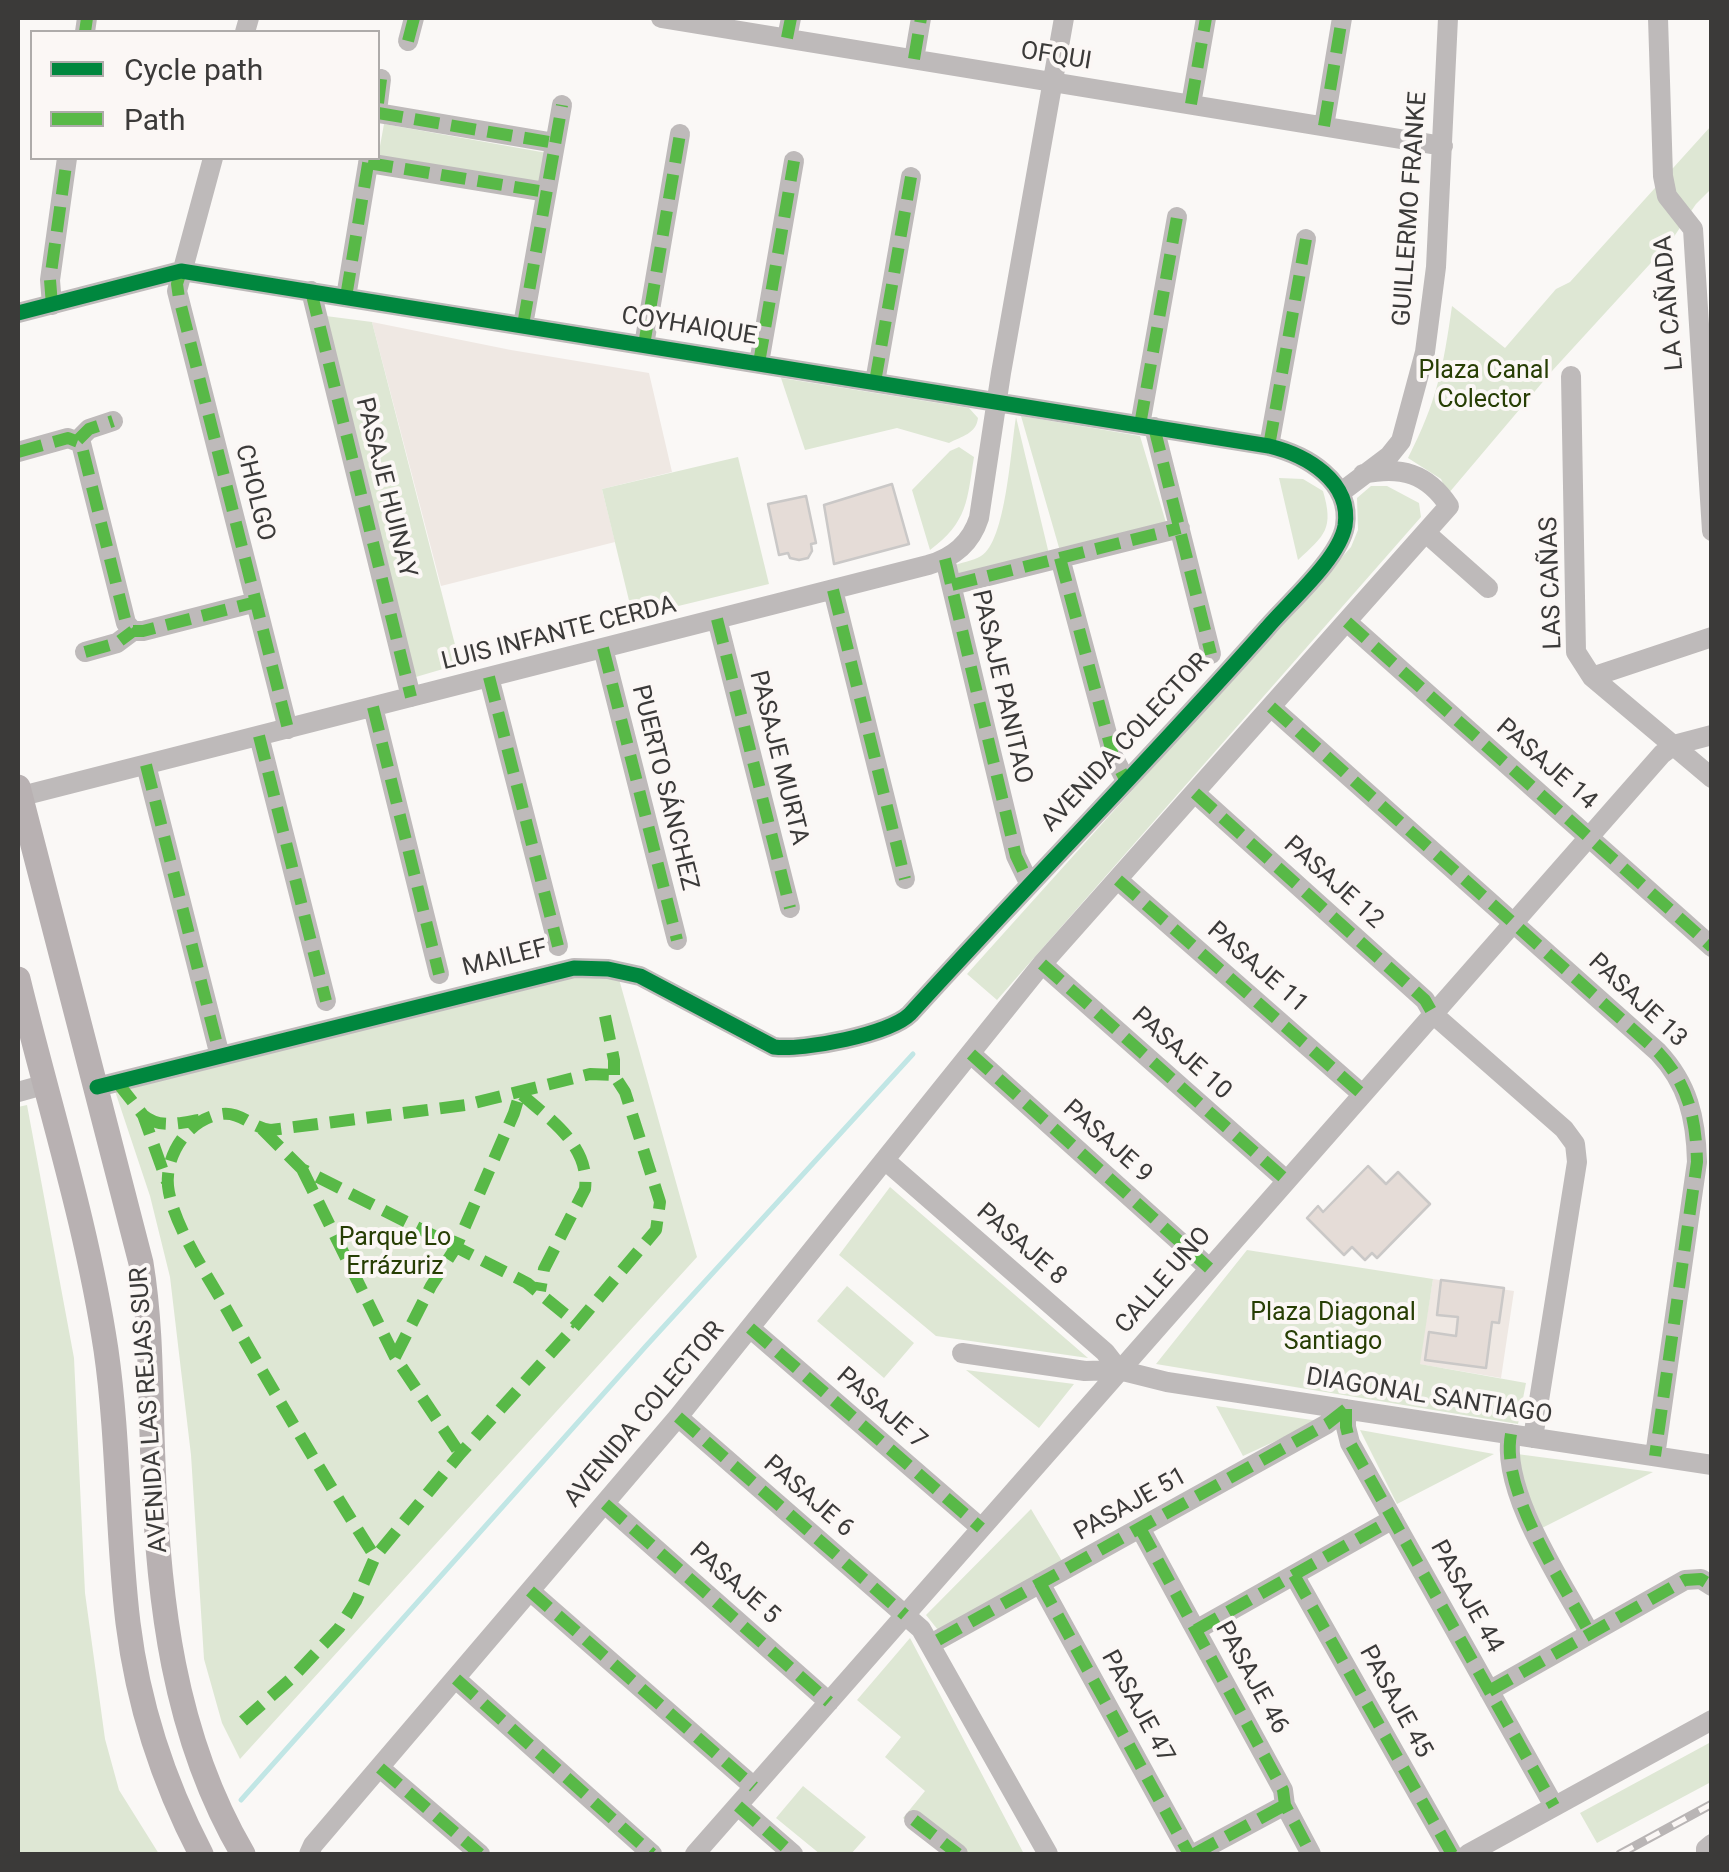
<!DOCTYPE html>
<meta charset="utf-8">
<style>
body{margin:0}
#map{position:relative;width:1729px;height:1872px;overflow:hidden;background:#faf8f6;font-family:Roboto,sans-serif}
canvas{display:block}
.frame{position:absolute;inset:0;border:20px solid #3b3a39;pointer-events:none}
.legend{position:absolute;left:30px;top:30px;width:350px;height:130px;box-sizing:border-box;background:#fbf7f5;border:2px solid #aeabaa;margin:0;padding:12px 18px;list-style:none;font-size:30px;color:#3b3a39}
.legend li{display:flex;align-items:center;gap:20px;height:50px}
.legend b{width:50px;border:2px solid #aeabaa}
</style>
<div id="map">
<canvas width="1729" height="1872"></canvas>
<div class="frame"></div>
<ul class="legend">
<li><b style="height:12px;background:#00873e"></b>Cycle path</li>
<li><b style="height:12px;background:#58b947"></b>Path</li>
</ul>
</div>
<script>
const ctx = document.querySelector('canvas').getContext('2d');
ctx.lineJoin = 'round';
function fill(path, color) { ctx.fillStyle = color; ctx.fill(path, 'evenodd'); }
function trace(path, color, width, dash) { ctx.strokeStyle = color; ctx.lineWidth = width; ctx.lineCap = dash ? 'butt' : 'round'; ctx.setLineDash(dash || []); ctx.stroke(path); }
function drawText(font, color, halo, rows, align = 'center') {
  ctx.font = font + ' Roboto,sans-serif'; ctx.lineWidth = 8; ctx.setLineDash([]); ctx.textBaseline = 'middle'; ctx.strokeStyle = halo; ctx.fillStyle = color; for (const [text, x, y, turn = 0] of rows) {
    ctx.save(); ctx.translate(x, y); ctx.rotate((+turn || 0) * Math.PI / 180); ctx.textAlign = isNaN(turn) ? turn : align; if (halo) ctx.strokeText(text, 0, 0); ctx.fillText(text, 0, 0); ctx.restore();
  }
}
fill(new Path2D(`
 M372 322 511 350 649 373 672 472 602 489 615 542 441 586Z
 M1433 1279 1514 1291 1501 1378 1419 1364Z`), '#efe8e3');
fill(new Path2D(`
 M384 124 547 153 541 186 378 157Z
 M1711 126V189L1696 204 1671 241 1552 371 1448 494 1441 479 1408 458C1437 401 1443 369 1452 306L1505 348 1556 289 1570 282Z
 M318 315 372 322 460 664 409 679Z
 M781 378 969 408 978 418C976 434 962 436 949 443L897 428 805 450Z
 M1021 416 1140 436 1167 526 1060 551Z
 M1016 417 1049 554 955 581 951 566C960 563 973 561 981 556 1006 542 1011 446 1016 417Z
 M959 447 974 457C967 500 968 522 930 550L912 490 950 451Z
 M738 457 769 584 633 617 602 489Z
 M1279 478 1303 479 1323 491C1334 529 1325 535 1298 560Z
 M1371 486H1387L1419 503 1421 517 997 1000 967 974 1351 547 1358 530 1357 498Z
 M570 977 619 979 697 1257 240 1759 222 1723 204 1659 191 1455 170 1277 150 1196 115 1091Z
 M27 1105 74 1358 85 1593 105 1739 119 1790 159 1854H18V1107Z
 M890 1187 1088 1358 936 1336 839 1255Z
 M1247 1250 1433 1279 1420 1364 1526 1383 1518 1424 1156 1364Z
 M847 1286 914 1343 884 1378 817 1321Z
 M966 1370 1074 1384 1039 1428Z
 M1216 1406 1319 1421 1243 1456Z
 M1360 1430 1494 1454 1397 1504Z
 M1517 1454 1653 1472 1542 1528 1525 1499Z
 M1031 1509 1062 1561 942 1635 926 1615Z
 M910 1638 1024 1854H947L903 1818 925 1791 885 1757 901 1737 857 1700Z
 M1711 1742V1782L1597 1843 1580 1813Z
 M803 1786 866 1837 851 1854H820L776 1818Z`), '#dee7d4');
trace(new Path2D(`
 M241 1800 646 1346 913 1054`), '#c1e6e5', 5);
const building = new Path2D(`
 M892 484 909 544 834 564 824 505Z
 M806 496 816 543 811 544 812 551 808 558 799 560 790 558 788 553 779 555 768 504Z
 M1368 1166 1386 1184 1398 1172 1430 1204 1377 1258 1372 1253 1365 1260 1352 1247 1344 1255 1307 1218 1318 1206 1323 1212Z
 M1441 1280 1504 1288 1499 1323 1492 1322 1486 1368 1425 1360 1429 1332 1456 1336 1458 1317 1437 1315Z`);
fill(building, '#e5dcd7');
trace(building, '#cac8c7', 2.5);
trace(new Path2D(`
 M661 18 1443 146
 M1658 18 1663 176 1667 196 1693 229 1712 531
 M85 32 87 18
 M245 32 249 18
 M787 38 791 18
 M408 41 414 18
 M914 59 921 18
 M378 103 381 79
 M1191 104 1206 18
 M378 113 555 143
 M1324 126 1342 18
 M213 158 177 291 288 729
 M368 163 546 192
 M311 291 411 697
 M346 297 369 158
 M52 305 50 280 67 158
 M18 313 181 271 1269 446C1306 455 1352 481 1345 526 1339 559 1289 602 1267 628 1151 759 1028 884 910 1014 890 1034 803 1051 774 1047L640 976 608 969 574 968 97 1087
 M523 325 562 105
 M644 345 680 134
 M759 363 794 161
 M1571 376 1576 652 1592 677 1712 778
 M875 382 911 177
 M1140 425 1177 217
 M1154 427 1211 654
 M78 440 89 429 113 421
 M1269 446 1306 239
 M18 452 68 438 81 443 126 623 133 631H143L256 602
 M1340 493 1389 456 1401 441 1425 352 1436 267 1448 18
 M1426 533 1488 588
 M1060 558 1113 756 1126 781
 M945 559 1016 856 1029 883
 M952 585 1180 528
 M833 590 905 879
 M717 619 790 908
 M1347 622 1712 947
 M603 648 677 940
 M85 652 117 643 133 631
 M489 677 558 946
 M1592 677 1712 637
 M373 707 439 974
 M1271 707 1658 1052C1688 1084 1696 1118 1697 1162L1655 1456
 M259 736 326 1001
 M146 765 220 1056
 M1195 793 1425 1000 1433 1014 1564 1129 1575 1144 1577 1162 1533 1438
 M18 797 928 565C953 558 971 543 979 518L1001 373 1064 18
 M1118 880 1362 1094
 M1042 964 1286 1180
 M971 1054 1209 1268
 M18 1092 43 1085
 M886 1161 1105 1352 1119 1370
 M750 1328 981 1528
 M962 1353 1085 1371 1119 1370 1167 1382 1712 1465
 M1346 1409V1427L1350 1443 1554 1806
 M678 1417 921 1629 1048 1854
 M1511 1434C1500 1492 1563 1583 1590 1634
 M605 1504 829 1702
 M1140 1528 1283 1790 1285 1805 1311 1854
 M1294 1575 1452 1854
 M1040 1583 1189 1854
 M530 1591 754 1787
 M1196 1630 1393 1519
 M938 1640 1327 1424 1346 1409
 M456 1679 652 1854
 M1489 1691 1685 1580 1701 1579 1712 1586
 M380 1768 480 1854
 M738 1806 793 1854
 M914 1820 958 1854
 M309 1854 313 1845 678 1417 1042 964 1449 506C1427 473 1401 466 1363 474
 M695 1854 1662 754 1674 745 1712 735
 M1194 1854 1285 1805
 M1468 1854 1712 1720
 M1706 1854V1849L1712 1844`), '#bebaba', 20);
trace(new Path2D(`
 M18 787 141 1263C152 1330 150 1395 153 1462 158 1598 173 1735 243 1854
 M18 979C48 1103 87 1223 106 1350 119 1440 117 1532 128 1623 138 1704 164 1783 201 1854`), '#b8b1b2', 25);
const rail = new Path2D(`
 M1620 1854 1712 1804`);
trace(rail, '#b9b5b5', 9);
trace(rail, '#fbf7f5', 5, [15]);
trace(new Path2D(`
 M85 32 87 18
 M787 38 791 18
 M408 41 414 18
 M914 59 921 18
 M378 103 381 79
 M1191 104 1206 18
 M378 113 555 143
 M1324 126 1342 18
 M368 163 546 192
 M181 271 177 284 179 298 288 729
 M311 291 411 697
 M346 297 369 158
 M52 305 50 280 67 158
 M523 325 562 105
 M644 345 680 134
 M759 363 794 161
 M875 382 911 177
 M1140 425 1177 217
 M1154 427 1211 654
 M78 440 89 429 113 421
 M1269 446 1306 239
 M18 452 68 438 81 443 126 623 133 631H143L256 602
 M1060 558 1113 756 1126 781
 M945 559 1016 856 1029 883
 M952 585 1180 528
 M833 590 905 879
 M717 619 790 908
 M1347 622 1712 947
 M603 648 677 940
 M85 652 117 643 133 631
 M489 677 558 946
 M373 707 439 974
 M1271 707 1658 1052C1688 1084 1696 1118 1697 1162L1655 1456
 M259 736 326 1001
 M146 765 220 1056
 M1195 793 1425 1000 1433 1014
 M1118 880 1362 1094
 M1042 964 1286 1180
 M605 1016 614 1060V1075
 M971 1054 1209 1268
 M117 1082 143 1115 167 1182
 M143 1115C159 1129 179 1123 199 1120
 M262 1129 302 1169 527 1283 577 1324
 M302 1169 395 1357 460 1454
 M750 1328 981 1528
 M395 1357 431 1286 456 1247 514 1113 520 1093C549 1119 590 1145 585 1189L544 1269 540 1291
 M1346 1409V1427L1350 1443 1554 1806
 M678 1417 905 1615
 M1511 1434C1500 1492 1563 1583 1590 1634
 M605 1504 829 1702
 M1140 1528 1283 1790 1285 1805 1311 1854
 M1294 1575 1452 1854
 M1040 1583 1189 1854
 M530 1591 754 1787
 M1196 1630 1393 1519
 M938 1640 1327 1424 1346 1409
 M456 1679 652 1854
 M1489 1691 1685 1580 1701 1579 1712 1586
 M243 1721 294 1676 339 1628 356 1601 375 1557 460 1454 577 1324 656 1230 660 1202 625 1092 614 1075 590 1074 466 1105 271 1130C253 1129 241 1111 222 1114 189 1118 165 1154 168 1186 172 1222 205 1272 223 1303 272 1389 322 1474 375 1557
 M380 1768 480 1854
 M738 1806 793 1854
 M914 1820 958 1854
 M1194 1854 1285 1805`), '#58b947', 12, [25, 12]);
trace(new Path2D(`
 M18 313 181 271 1269 446C1306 455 1352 481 1345 526 1339 559 1289 602 1267 628 1151 759 1028 884 910 1014 890 1034 803 1051 774 1047L640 976 608 969 574 968 97 1087`), '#00873e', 15);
drawText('25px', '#3b3a39', '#fbf7f5', [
 ["OFQUI",1056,57,9],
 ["GUILLERMO FRANKE",1411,209,-86],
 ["LA CAÑADA",1670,303,-95],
 ["COYHAIQUE",689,327,9],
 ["PASAJE HUINAY",385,488,76],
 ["CHOLGO",254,493,76],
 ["LAS CAÑAS",1552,583,-92],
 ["LUIS INFANTE CERDA",559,634,-14],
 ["PASAJE PANITAO",1001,687,77],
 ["AVENIDA COLECTOR",1126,743,-47],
 ["PASAJE MURTA",778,758,76],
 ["PASAJE 14",1546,765,41],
 ["PUERTO SÁNCHEZ",664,788,76],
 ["PASAJE 12",1333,883,42],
 ["MAILEF",505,959,-14],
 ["PASAJE 11",1257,968,41],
 ["PASAJE 13",1637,1001,43],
 ["PASAJE 10",1181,1054,42],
 ["PASAJE 9",1107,1142,42],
 ["PASAJE 8",1021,1245,41],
 ["CALLE UNO",1164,1281,-49],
 ["DIAGONAL SANTIAGO",1429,1397,9],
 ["PASAJE 7",881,1409,41],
 ["AVENIDA LAS REJAS SUR",150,1410,-94],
 ["AVENIDA COLECTOR",645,1415,-50],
 ["PASAJE 6",808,1497,41],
 ["PASAJE 51",1131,1505,-29],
 ["PASAJE 5",734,1584,41],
 ["PASAJE 44",1466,1597,61],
 ["PASAJE 46",1251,1678,61],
 ["PASAJE 45",1395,1702,61],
 ["PASAJE 47",1137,1707,61]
]);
drawText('25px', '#273e04', '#fbf7f5', [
 ["Plaza Canal",1484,372],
 ["Colector",1484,401],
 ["Parque Lo",395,1239],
 ["Errázuriz",395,1268],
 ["Plaza Diagonal",1333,1314],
 ["Santiago",1333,1343]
]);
</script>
